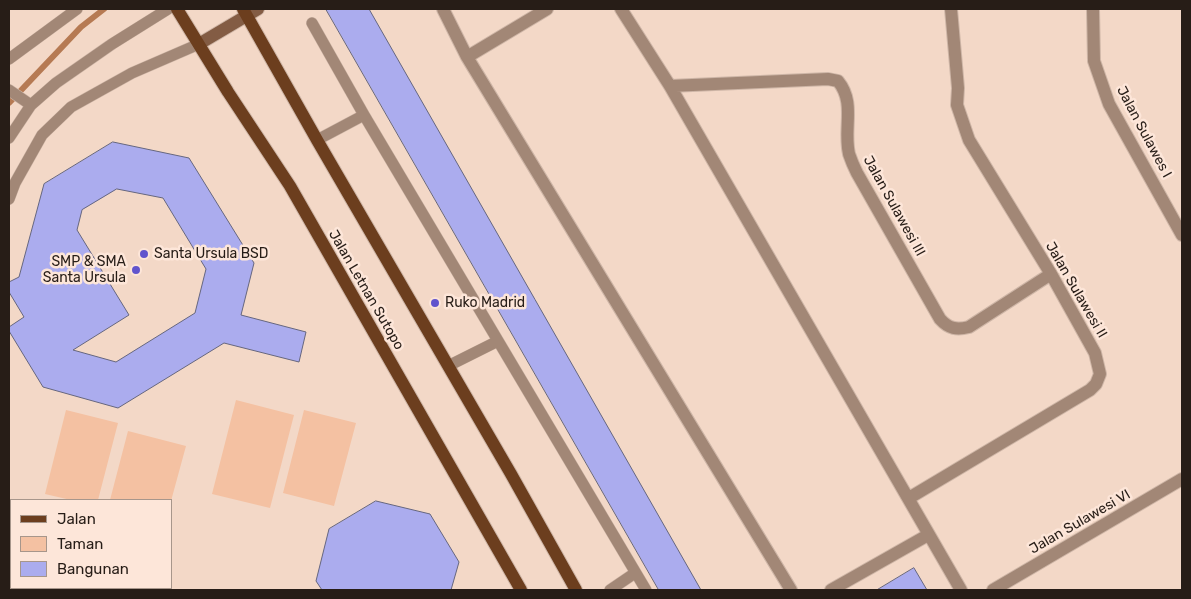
<!DOCTYPE html>
<style>
body{margin:0}
#map{position:relative;width:1191px;height:599px;overflow:hidden;background:#f3d8c7;font-family:Rubik,sans-serif}
canvas{display:block}
.frame{position:absolute;inset:0;border:10px solid #271d17;pointer-events:none}
.legend{position:absolute;left:10px;top:499px;width:162px;height:90px;box-sizing:border-box;background:#fde6d9;border:1px solid #a7968b;margin:0;padding:6px 9px;list-style:none;font-size:15px;color:#271d17}
.legend li{display:flex;align-items:center;gap:10px;height:25px}
.legend b{width:25px;border:1px solid #a7968b}
</style>
<div id="map">
<canvas width="1191" height="599"></canvas>
<div class="frame"></div>
<ul class="legend">
<li><b style="height:6px;background:#6c3e1e"></b>Jalan</li>
<li><b style="height:14px;background:#f4c1a2"></b>Taman</li>
<li><b style="height:14px;background:#abacee"></b>Bangunan</li>
</ul>
</div>
<script>
const ctx = document.querySelector('canvas').getContext('2d');
ctx.lineJoin = 'round';
function fill(path, color) { ctx.fillStyle = color; ctx.fill(path, 'evenodd'); }
function trace(path, color, width, dash) { ctx.strokeStyle = color; ctx.lineWidth = width; ctx.lineCap = dash ? 'butt' : 'round'; ctx.setLineDash(dash || []); ctx.stroke(path); }
function drawText(font, color, halo, rows, align = 'center') {
  ctx.font = font + ' Rubik,sans-serif'; ctx.lineWidth = 5; ctx.setLineDash([]); ctx.textBaseline = 'middle'; ctx.strokeStyle = halo; ctx.fillStyle = color; for (const [text, x, y, turn = 0] of rows) {
    ctx.save(); ctx.translate(x, y); ctx.rotate((+turn || 0) * Math.PI / 180); ctx.textAlign = isNaN(turn) ? turn : align; if (halo) ctx.strokeText(text, 0, 0); ctx.fillText(text, 0, 0); ctx.restore();
  }
}
fill(new Path2D(`
 M236 400 294 415 270 508 212 494Z
 M66 410 118 423 98 500H71L45 494Z
 M304 410 356 423 334 506 283 493Z
 M128 431 186 446 171 501 110 500Z`), '#f4c1a2');
trace(new Path2D(`
 M9 103 81 27 104 9`), '#b67a53', 6);
const building = new Path2D(`
 M326 9H369L701 590H659Z
 M113 142 189 158 254 263 241 315 306 332 299 362 224 343 118 408 43 387 9 331V327L24 317 9 292V282L19 277 44 184ZM117 189 163 198 206 269 195 313 116 362 73 350 129 315 77 230 82 210Z
 M376 501 430 514 459 562 451 590H322L316 581 329 529Z
 M914 568 927 590H877Z`);
fill(building, '#abacee');
trace(building, '#65667e', 1);
const lane = new Path2D(`
 M312 23 364 115 646 590
 M9 59 77 9
 M9 90 31 105
 M9 138 31 105 56 83 112 44 168 9
 M317 140 364 115
 M9 199 15 183 42 135 71 107 132 73 199 44
 M448 366 498 341
 M610 590 635 573`);
const street = new Path2D(`
 M443 9 467 57 791 590
 M621 9 670 86 961 590
 M1093 9 1094 61 1109 104 1182 235
 M467 57 547 9
 M670 86 828 79 838 81C856 103 843 128 849 154 851 160 854 167 857 173L940 319C949 329 957 330 969 327L1051 274
 M909 498 1090 390 1096 384 1100 374 1095 353 1051 274 969 140 957 105 958 88 951 9
 M831 590 928 535
 M993 590 1182 479`);
const secondary = new Path2D(`
 M199 44 258 9`);
const primary = new Path2D(`
 M177 9 228 92 290 186 521 590
 M243 9 317 140 511 474 576 590`);
trace(lane, '#ceb6a7', 12);
trace(street, '#ceb6a7', 14);
trace(secondary, '#ceb6a7', 14);
trace(primary, '#ceb6a7', 14);
trace(lane, '#a28776', 11);
trace(street, '#a28776', 12);
trace(secondary, '#835c44', 12);
trace(primary, '#6c3e1e', 12);
for (const [x, y, r, color] of [
 [144,254,5,"#6154cd"],
 [136,270,5,"#6154cd"],
 [435,303,5,"#6154cd"]
]) { const dot = new Path2D(); dot.arc(x, y, r, 0, 2 * Math.PI); ctx.fillStyle = color; ctx.fill(dot); trace(dot, '#fde6d9', 2); }
drawText('14px', '#271d17', '#fde6d9', [
 ["Jalan Sulawes I",1144,132,62],
 ["Jalan Sulawesi III",894,206,61],
 ["Jalan Letnan Sutopo",366,290,60],
 ["Jalan Sulawesi II",1076,290,60],
 ["Jalan Sulawesi VI",1080,522,-30]
]);
drawText('14px', '#271d17', '#fde6d9', [
 ["Santa Ursula BSD",154,254],
 ["SMP & SMA",126,262,"right"],
 ["Santa Ursula",126,278,"right"],
 ["Ruko Madrid",445,303]
], 'left');
</script>
